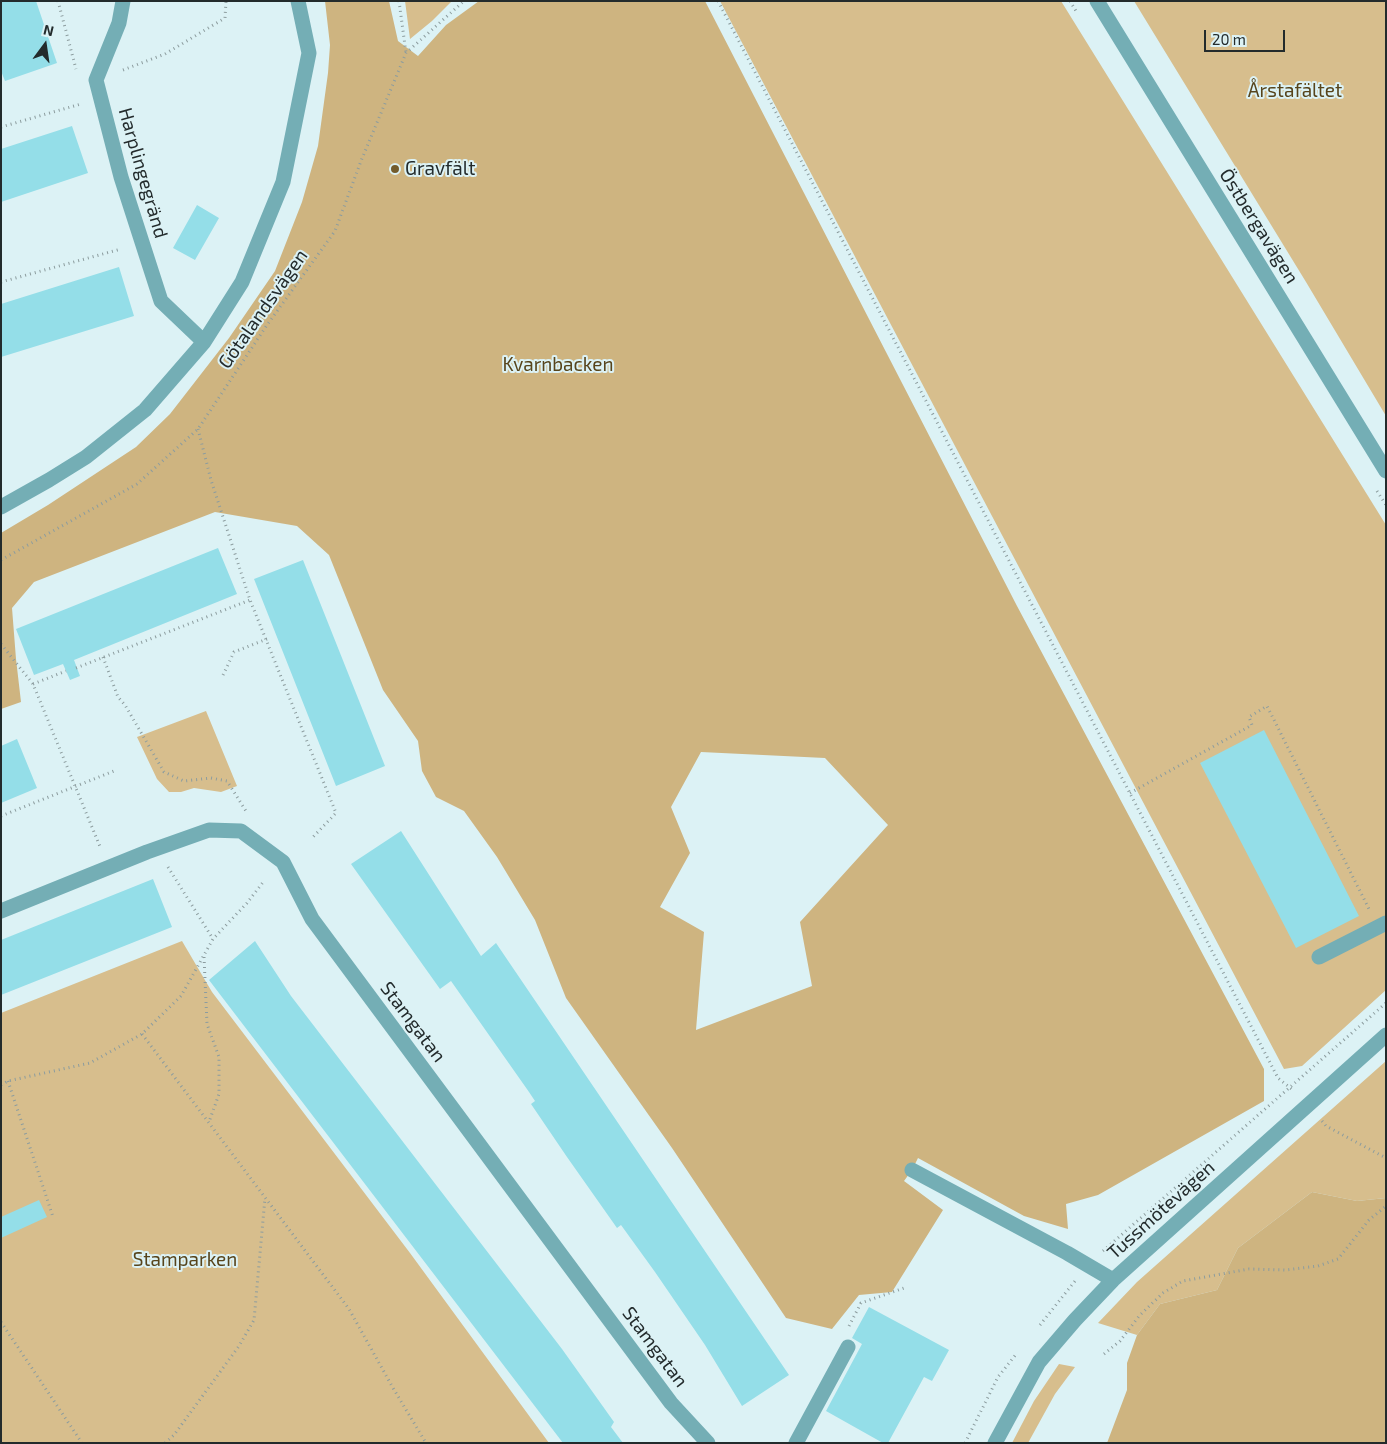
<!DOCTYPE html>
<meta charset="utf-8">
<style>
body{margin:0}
#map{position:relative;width:1387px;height:1444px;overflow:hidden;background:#dcf2f5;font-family:"Exo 2",sans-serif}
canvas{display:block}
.frame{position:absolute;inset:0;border:2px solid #232b2c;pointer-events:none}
.north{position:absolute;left:20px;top:20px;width:50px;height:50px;-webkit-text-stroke:4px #dcf2f5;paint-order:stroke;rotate:14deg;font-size:14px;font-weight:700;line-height:20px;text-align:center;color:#232b2c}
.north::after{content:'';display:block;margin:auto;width:18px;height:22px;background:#232b2c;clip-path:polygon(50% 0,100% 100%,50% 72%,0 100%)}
.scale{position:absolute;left:1204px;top:30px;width:81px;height:22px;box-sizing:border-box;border:2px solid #232b2c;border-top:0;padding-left:6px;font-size:15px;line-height:18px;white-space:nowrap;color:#232b2c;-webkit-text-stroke:4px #dcf2f5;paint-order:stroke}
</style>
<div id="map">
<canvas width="1387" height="1444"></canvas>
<div class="frame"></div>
<div class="north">N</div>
<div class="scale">20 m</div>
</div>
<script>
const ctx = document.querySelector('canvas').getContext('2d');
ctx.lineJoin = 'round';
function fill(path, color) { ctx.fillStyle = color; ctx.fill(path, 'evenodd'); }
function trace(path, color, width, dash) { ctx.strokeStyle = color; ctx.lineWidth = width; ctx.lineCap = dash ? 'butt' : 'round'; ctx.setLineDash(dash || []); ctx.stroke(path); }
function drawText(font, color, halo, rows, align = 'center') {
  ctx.font = font + ' "Exo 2",sans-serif'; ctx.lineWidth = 4; ctx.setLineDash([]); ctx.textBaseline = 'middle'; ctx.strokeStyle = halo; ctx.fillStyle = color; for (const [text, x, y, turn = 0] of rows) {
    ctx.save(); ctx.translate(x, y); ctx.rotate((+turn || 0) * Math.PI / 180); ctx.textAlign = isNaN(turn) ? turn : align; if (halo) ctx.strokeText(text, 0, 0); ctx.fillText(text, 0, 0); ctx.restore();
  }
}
fill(new Path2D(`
 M405 1H452L432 21 410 39Z
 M720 1H1061L1386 525V990L1302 1066 1284 1069Z
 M1134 1H1386V416L1306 282Z
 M206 711 237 786 221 792 194 788 181 792H169L157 779 137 737Z
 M182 941 212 992 410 1253 549 1443H1V1013Z
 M1386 1061V1198L1357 1201 1312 1192 1238 1248 1217 1290 1160 1304 1137 1335 1098 1323 1137 1282Z
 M1059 1364 1075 1367 1055 1394 1028 1443H1012L1034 1401Z`), '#d7be8d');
fill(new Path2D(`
 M325 1H389L398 41 418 56 446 25 479 1H705L1017 606 1264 1069V1101L1098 1195 1066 1204 1068 1229 1024 1216 918 1158 912 1170 904 1181 943 1210 892 1292 859 1295 832 1329 786 1318 672 1148 566 998 535 920 497 857 464 811 436 797 422 771 418 741 383 690 329 555 297 526 215 512 34 582 12 608 16 659 21 702 1 709V533L48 505 136 447 170 414 229 338 275 271 302 202 318 146 328 73 330 45ZM701 752 825 758 888 825 800 922 812 986 696 1030 704 932 660 907 690 853 671 807Z
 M1312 1192 1357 1201 1386 1198V1443H1107L1127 1390V1363L1137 1335 1160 1304 1217 1290 1238 1248Z`), '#ceb480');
fill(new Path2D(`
 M1 1H36L57 63 5 81 1 71Z
 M72 126 88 173 1 202V149Z
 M197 205 219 218 195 260 173 248Z
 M119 267 134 316 1 357V304Z
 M218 548 237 594 74 660 80 676 70 680 63 664 34 675 16 629Z
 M303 560 385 766 336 786 254 579Z
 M1264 730 1359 916 1296 948 1200 763Z
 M17 739 37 788 1 803V746Z
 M401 831 481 956 496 943 789 1375 742 1406 705 1345 655 1272 621 1225 617 1228 567 1157 531 1104 535 1101 529 1092 451 981 440 989 351 864Z
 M153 879 172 927 1 995V940Z
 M255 941 291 996 562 1349 614 1422 611 1427 623 1443H563L209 980Z
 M39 1200 47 1217 1 1238V1217Z
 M869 1307 949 1350 932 1381 924 1377 888 1443H883L826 1411 862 1344 852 1338Z`), '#94dee8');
trace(new Path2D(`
 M58 1 76 69
 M399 1 406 53
 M718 1 1278 1078 1294 1091
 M1070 1 1076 11
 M123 70 165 54 225 18 226 1
 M1 127 81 104
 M1 282 121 249
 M198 429 211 480 250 600 336 813 313 837
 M1377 491 1386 505
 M1 560 137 484 198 429 267 325 335 231 361 161 406 53 464 1
 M1 644 33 684 101 849
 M103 657 118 697 125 705 164 772 184 781 211 778 227 781 246 811
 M76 668 250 600
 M223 675 234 652 267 639
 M33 684 66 671
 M1130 793 1252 725 1249 717 1267 706 1369 909
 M1 816 114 771
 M168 867 213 939
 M204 957 207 1024 219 1057V1094L209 1122
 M142 1034 349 1309 393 1388 426 1443
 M8 1081 53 1217
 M1 1085 8 1081 90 1063 142 1034 181 996 213 939 247 903 264 881
 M1322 1121 1326 1126 1386 1158
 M1103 1251 1386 1003
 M1 1322 82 1443
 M1040 1325 1075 1281
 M849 1326 861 1303 904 1288
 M1104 1354 1120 1341 1140 1315 1163 1293 1183 1281 1249 1269 1286 1270 1318 1266 1338 1259 1369 1220 1386 1206
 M165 1443 174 1435 239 1346 254 1320 265 1198
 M965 1443 998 1377 1017 1353`), '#8c9c9e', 3, [1, 4]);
trace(new Path2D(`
 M123 1 119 23 96 80 121 177 161 301 204 342
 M1097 1 1386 471
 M1 507 49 480 86 457 145 410 204 342 242 282 283 182 309 53 298 1
 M1 911 147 852 209 830 241 831 283 862 312 919 671 1403 708 1443
 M1319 957 1386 923
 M912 1170 1067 1253 1113 1280
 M796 1443 848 1347
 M995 1443 1039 1362 1075 1320 1113 1280 1386 1035`), '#74aeb5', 15);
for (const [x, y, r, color] of [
 [395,169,5,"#735c2c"]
]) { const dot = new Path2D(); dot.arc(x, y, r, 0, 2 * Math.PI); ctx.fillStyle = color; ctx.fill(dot); trace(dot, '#dcf2f5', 2); }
drawText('19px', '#57441b', '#dcf2f5', [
 ["Årstafältet",1295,91],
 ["Kvarnbacken",558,365],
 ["Stamparken",185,1260]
]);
drawText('19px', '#232b2c', '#dcf2f5', [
 ["Gravfält",405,169]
], 'left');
drawText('19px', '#232b2c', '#dcf2f5', [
 ["Harplingegränd",143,173,74],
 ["Östbergavägen",1259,226,58],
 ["Götalandsvägen",263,309,-55],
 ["Stamgatan",413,1022,53],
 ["Tussmötevägen",1161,1210,-42],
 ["Stamgatan",655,1347,53]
]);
</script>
